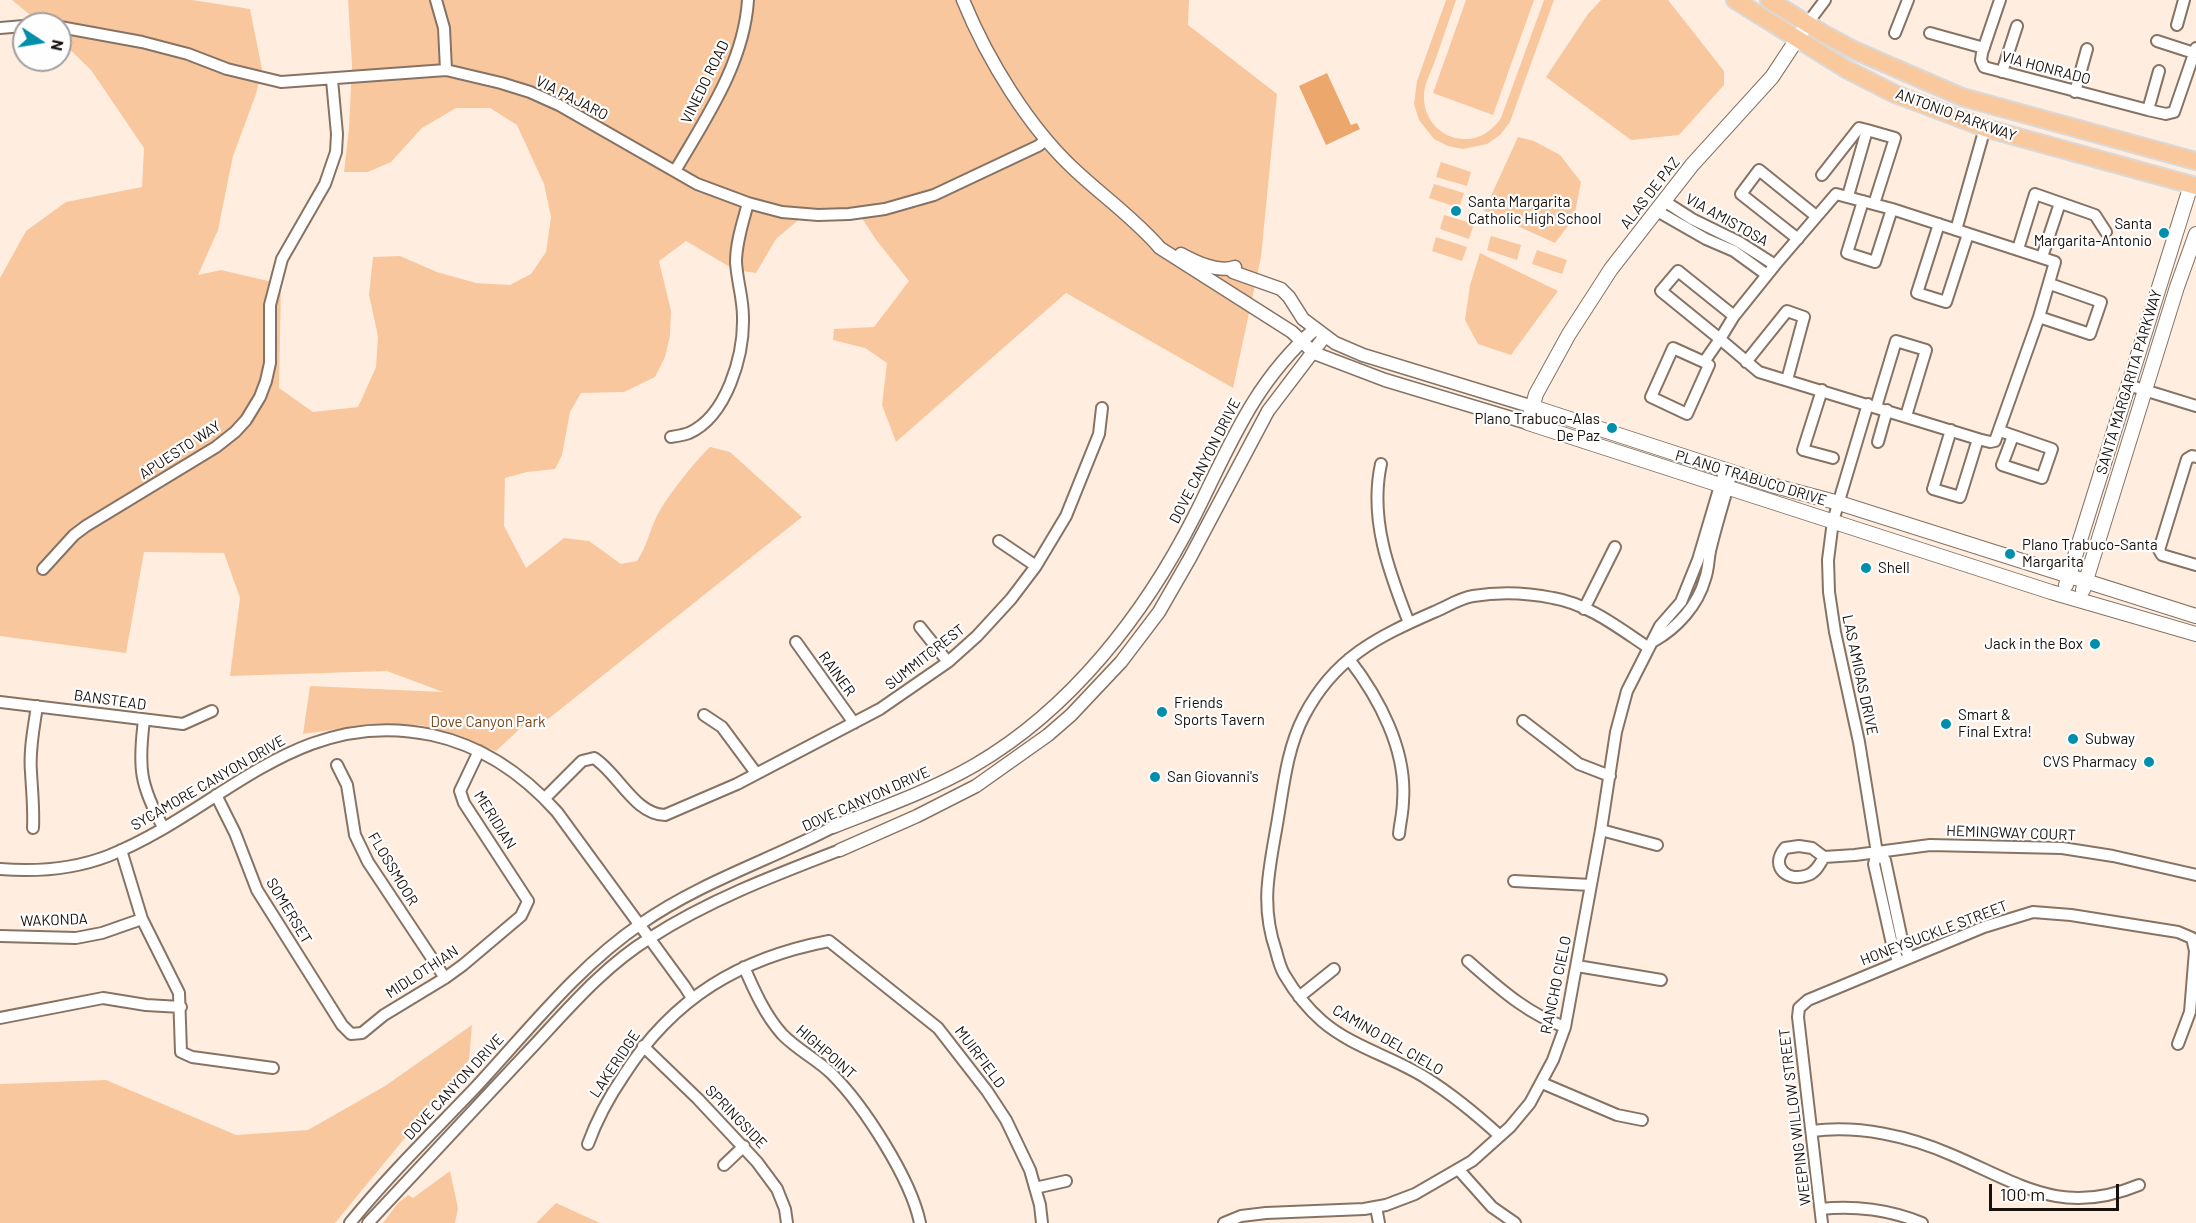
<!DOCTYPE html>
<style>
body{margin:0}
#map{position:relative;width:2196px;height:1223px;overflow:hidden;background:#ffeee0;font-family:Barlow,sans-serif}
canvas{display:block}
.north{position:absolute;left:12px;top:12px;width:60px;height:60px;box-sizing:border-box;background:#fefefe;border:2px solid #a29f9d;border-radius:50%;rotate:102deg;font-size:16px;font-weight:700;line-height:24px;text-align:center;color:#18100b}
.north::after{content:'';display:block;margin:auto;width:21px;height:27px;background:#008fab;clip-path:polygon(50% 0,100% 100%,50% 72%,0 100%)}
.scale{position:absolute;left:1989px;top:1184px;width:130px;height:27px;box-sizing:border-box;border:3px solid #18100b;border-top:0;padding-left:8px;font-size:18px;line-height:21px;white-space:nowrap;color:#18100b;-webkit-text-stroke:4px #fefefe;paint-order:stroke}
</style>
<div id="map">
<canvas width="2196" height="1223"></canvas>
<div class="north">N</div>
<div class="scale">100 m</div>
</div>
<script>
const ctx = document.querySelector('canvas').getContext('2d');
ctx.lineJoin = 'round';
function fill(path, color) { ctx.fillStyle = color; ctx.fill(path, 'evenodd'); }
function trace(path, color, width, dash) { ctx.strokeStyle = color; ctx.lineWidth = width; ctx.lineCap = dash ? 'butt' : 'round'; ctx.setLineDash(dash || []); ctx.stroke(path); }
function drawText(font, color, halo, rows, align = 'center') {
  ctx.font = font + ' Barlow,sans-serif'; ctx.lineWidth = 4.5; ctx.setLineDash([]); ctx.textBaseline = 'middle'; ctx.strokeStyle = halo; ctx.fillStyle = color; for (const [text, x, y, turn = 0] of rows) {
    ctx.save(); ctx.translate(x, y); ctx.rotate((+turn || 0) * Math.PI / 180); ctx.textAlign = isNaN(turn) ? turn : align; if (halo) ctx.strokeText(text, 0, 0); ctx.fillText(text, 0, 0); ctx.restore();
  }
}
fill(new Path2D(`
 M12 0H192L250 9 262 69 256 94 233 156 218 230 198 275 221 270 281 284 279 388 313 412 358 407 376 367 378 336 369 295 373 257 400 256 437 272 476 283 510 285 531 274 546 252 551 217 544 184 517 125 490 108H456L422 128 391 162 368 172H344L349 129 352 65 348 0H1189L1188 25 1277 94 1261 257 1233 388 1066 293 896 442 882 405 887 363 865 348 833 340 834 329 874 327 909 281 877 241 857 211 803 216 776 239 756 273 735 270 686 241 659 261 671 311 670 336 665 357 655 377 624 392 581 393 570 412 562 455 555 469 527 472 505 478 504 526 526 568 564 538 589 541 621 564 637 561C646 548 649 533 656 518 664 500 695 461 710 447L730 452 802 517 538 727 525 724 496 751 422 725 373 724 303 734 310 686 443 692 387 671 230 676 240 598 224 553 144 552 126 653 0 636V278L26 231 66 202 142 187 144 148 91 70 60 40V24H41Z
 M1446 0H1456C1449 20 1442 41 1435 61 1431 72 1424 84 1424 96 1423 118 1440 138 1463 139 1479 140 1492 131 1501 118L1544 0H1554L1510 122 1500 135 1487 144 1463 149 1448 146 1434 139 1419 120 1414 104 1417 81Z
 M1466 0H1534L1493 115 1433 93Z
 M1601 0H1668L1724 71V85L1679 135 1631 140 1546 77 1588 14Z
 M1518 137 1534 141 1560 155 1581 182 1574 218 1555 243 1484 211Z
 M1441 162 1471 172 1467 186 1436 177Z
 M1434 184 1464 193 1459 208 1429 198Z
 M1444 215 1474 224 1469 239 1440 229Z
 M1491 236 1521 245 1517 260 1487 250Z
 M1436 237 1467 247 1462 261 1432 251Z
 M1537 250 1567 260 1562 274 1532 264Z
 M1480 253 1558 291 1511 355 1478 344 1465 320 1470 285Z
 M472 1025 469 1060 335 1223H0V1084L106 1080 236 1135 308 1130 385 1086Z
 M450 1171 458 1208 455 1223H383L398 1203 408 1195 413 1198Z
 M556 1203 600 1223H536Z`), '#f9c79e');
fill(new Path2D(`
 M1327 73 1351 125 1357 123 1360 129 1326 145 1299 86Z`), '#eca76c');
const minor = new Path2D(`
 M436 0 444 28 446 70
 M2000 0 1982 53 1981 60 1984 67 2148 110 2166 114 2174 112 2196 48
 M1807 24 1825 0
 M2177 25 2184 0
 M60 27 142 42 188 54 227 69 281 82 446 70 501 83 530 92 559 105 697 184 748 203 782 212 818 215 849 214 885 209 934 195 1038 146 1046 140
 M0 28 24 26
 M1895 33 1908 0
 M1930 33 1984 48
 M2157 41 2194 53
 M2002 72 2017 26
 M2075 92 2087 49
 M2148 110 2159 71
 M675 171C706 118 744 63 748 0
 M1822 175 1859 128 1867 130
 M1836 194 1892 209 2055 262 2039 317 1995 441 1990 442 1978 439 1759 372 1720 339 1734 316 1775 265Z
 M1848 196 1867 130 1895 138 1874 204
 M1664 201 1692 219 1739 242 1775 265
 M1863 201 1847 253 1875 262 1892 209
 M1657 211 1706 239 1734 251 1767 275
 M1939 224 1917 293 1946 302 1968 234
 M1956 230 1985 128
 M1798 239 1741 194 1759 170 1816 216
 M2018 249 2035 194 2095 215 2106 232
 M2042 257 2060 203
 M2039 317 2090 334 2101 302 2050 284
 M1704 362 1673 348 1651 397 1687 414 1709 365 1704 362 1720 339 1661 291 1678 271 1734 316
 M1746 362 1787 311 1804 317 1787 380
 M2128 385 2196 406
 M1822 390 1803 450 1833 458
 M1868 404 1833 521 1828 560 1829 592 1835 632 1859 742 1877 853 1874 864 1892 944 1898 961
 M1876 407 1896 341 1926 350 1906 416
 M1951 430 1933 489 1960 497 1978 439
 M2000 431 2052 449 2042 478 2002 465 2013 436
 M671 437C677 436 684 435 689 433 727 416 744 355 743 317 743 298 737 281 736 262 736 242 743 222 748 203
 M1878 442 1887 410
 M2196 457 2192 456 2187 459 2159 550 2162 555 2196 565
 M1381 464C1369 519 1389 572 1409 623
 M999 541 1036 566
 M43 569 74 535 86 526 216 447 235 432 246 420 260 397 266 381 270 363V305L282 259 325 184 336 152 337 134 332 80
 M1584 609 1615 547
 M920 627 948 662
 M1654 641C1677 628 1698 605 1705 579 1709 568 1708 558 1711 547 1717 522 1725 497 1732 472
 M796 642 854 723
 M1349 659C1379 698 1407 750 1403 801 1403 812 1400 823 1399 834
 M0 702 183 724 212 711
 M704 715 722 727 756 773
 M144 720C138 768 140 785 163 827
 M1523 721 1579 764 1610 776
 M337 765 347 785 355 835 368 862 445 978
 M216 795 235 833 257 890 342 1025 351 1034 362 1033 384 1015 445 978 463 965 521 916 528 901 464 803 460 791 479 751
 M545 798 582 761 594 758C618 773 634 814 665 815L737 784 880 709 948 662 977 636 1011 599 1036 566 1066 516 1099 434 1102 408
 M33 828C34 809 32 791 31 772 29 750 34 727 37 706
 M1601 830 1657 845
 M121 850 142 919 179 993 181 1052 192 1057 273 1068
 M1877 853 1885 860 1902 940 1909 957
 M1824 857C1820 864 1816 872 1808 875 1788 883 1769 867 1785 848L1799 846 1812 848 1824 857 1855 855 1930 845 2062 848 2113 856 2196 875
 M0 869C36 872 74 869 108 856 221 811 296 706 432 735 483 746 523 774 557 812L685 987 692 998
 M1514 881 1591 885
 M0 936 76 938 102 933 142 919
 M1468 961C1498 987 1527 1014 1565 1027
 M1577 966 1661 980
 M744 967C754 990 765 1015 782 1034 797 1050 817 1059 832 1074 864 1106 911 1179 920 1223
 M1299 997 1334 969
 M0 1018 103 998 146 1005 181 1007
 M643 1046 698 1099 757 1162 777 1189 785 1209 787 1223
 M1542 1083 1617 1115 1642 1120
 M1812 1131C1859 1125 1909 1136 1952 1155 2020 1184 2062 1217 2139 1185
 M1500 1136C1477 1115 1453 1095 1426 1078 1393 1057 1352 1047 1322 1021 1307 1008 1294 991 1284 974 1280 967 1278 959 1276 951 1261 907 1268 875 1276 830 1283 792 1286 750 1304 716 1334 658 1377 637 1434 612 1446 607 1460 598 1473 596 1498 592 1528 593 1553 598 1589 604 1620 629 1649 648
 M588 1144C597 1119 609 1097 624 1075 673 998 740 958 829 941L938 1028 987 1091 1006 1120 1030 1170 1040 1205 1042 1223
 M724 1165 744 1146
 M1459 1170 1492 1207 1515 1223
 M1035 1188 1066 1181
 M1376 1207 1379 1223
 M1821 1209C1854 1205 1891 1210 1922 1223
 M350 1223C388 1176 432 1133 474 1089 527 1032 577 967 642 923 701 882 770 860 833 827
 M368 1223C420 1167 472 1112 524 1056 563 1015 601 968 650 938 709 900 775 875 840 850
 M1224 1223 1241 1216 1266 1213 1364 1209 1386 1205 1415 1194 1472 1161 1510 1127 1530 1103 1553 1060 1565 1027 1601 830 1616 732 1627 691 1660 626 1681 602 1698 560 1725 469
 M1822 1223 1798 1017 1799 1008 1808 1000 1984 927 2033 912 2071 915 2178 932 2192 938 2195 951 2190 1012 2178 1044`);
const tertiary = new Path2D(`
 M963 0C987 59 1029 128 1076 171 1104 197 1135 219 1160 248L1292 332 1314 353 1385 380 1528 423
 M1181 254C1196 262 1218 273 1235 267
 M1230 269 1233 272 1281 289 1289 297 1303 319 1335 343 1363 355 1533 407
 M833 827C881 808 930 791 975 765 1071 709 1145 614 1195 515 1230 445 1254 382 1315 329
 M840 850 917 816 976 786 1048 735 1071 715 1121 662 1159 612 1190 558 1268 411 1325 336`);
const secondary = new Path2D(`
 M1807 24 1772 77 1692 165 1611 269 1569 334 1536 394 1528 423 2051 592 2196 634
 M1533 407 1775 486 1839 503 2196 616
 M2066 585 2191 185
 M2083 590 2177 287 2196 234`);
const primary = new Path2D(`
 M1735 0 1846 69 1895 94 1985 128 2196 186
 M1769 0 1824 34 1856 51 1962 97 2196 161`);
trace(minor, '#867364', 14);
trace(tertiary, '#867364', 15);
trace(secondary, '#867364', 16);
trace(primary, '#dad9d8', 20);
trace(minor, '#fff', 10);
trace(tertiary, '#fff', 12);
trace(secondary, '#fff', 14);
trace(primary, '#f9c89d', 16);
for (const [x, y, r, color] of [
 [1456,211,6,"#008fab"],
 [2164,233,6,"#008fab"],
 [1612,428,6,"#008fab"],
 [2010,554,6,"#008fab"],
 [1866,568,6,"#008fab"],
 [2095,644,6,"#008fab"],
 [1162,712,6,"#008fab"],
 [1946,724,6,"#008fab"],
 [2073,739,6,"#008fab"],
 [2149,762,6,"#008fab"],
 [1155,777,6,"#008fab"]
]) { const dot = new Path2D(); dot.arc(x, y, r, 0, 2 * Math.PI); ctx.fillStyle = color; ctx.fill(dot); trace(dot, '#fefefe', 2); }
drawText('15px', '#18100b', '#fefefe', [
 ["VIA HONRADO",2046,68,15],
 ["VINEDO ROAD",705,82,-64],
 ["VIA PAJARO",572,98,27],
 ["ANTONIO PARKWAY",1956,115,20],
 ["ALAS DE PAZ",1650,193,-52],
 ["VIA AMISTOSA",1727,220,29],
 ["SANTA MARGARITA PARKWAY",2129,382,-73],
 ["APUESTO WAY",180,450,-33],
 ["DOVE CANYON DRIVE",1205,461,-63],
 ["PLANO TRABUCO DRIVE",1751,478,17],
 ["SUMMITCREST",925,657,-38],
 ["RAINER",837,674,54],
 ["LAS AMIGAS DRIVE",1860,675,78],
 ["BANSTEAD",110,700,8],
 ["SYCAMORE CANYON DRIVE",208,783,-30],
 ["DOVE CANYON DRIVE",866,799,-24],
 ["MERIDIAN",495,820,58],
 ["HEMINGWAY COURT",2011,833,2],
 ["FLOSSMOOR",393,869,59],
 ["SOMERSET",289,911,59],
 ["WAKONDA",54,920,-2],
 ["HONEYSUCKLE STREET",1934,933,-21],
 ["MIDLOTHIAN",422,972,-33],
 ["RANCHO CIELO",1556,985,-78],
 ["CAMINO DEL CIELO",1388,1040,30],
 ["HIGHPOINT",826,1052,41],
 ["MUIRFIELD",980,1057,53],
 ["LAKERIDGE",615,1064,-56],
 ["DOVE CANYON DRIVE",454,1087,-47],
 ["SPRINGSIDE",736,1117,46],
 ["WEEPING WILLOW STREET",1795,1117,-97]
]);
drawText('15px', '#18100b', '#fefefe', [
 ["Santa Margarita",1468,202],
 ["Catholic High School",1468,219],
 ["Santa",2152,224,"right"],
 ["Margarita-Antonio",2152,241,"right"],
 ["Plano Trabuco-Alas",1600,419,"right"],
 ["De Paz",1600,436,"right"],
 ["Plano Trabuco-Santa",2022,545],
 ["Margarita",2022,562],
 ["Shell",1878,568],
 ["Jack in the Box",2083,644,"right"],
 ["Friends",1174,703],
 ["Sports Tavern",1174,720],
 ["Smart &",1958,715],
 ["Final Extra!",1958,732],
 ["Subway",2085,739],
 ["CVS Pharmacy",2137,762,"right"],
 ["San Giovanni's",1167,777]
], 'left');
drawText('15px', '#75481d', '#fefefe', [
 ["Dove Canyon Park",488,722]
]);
</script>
